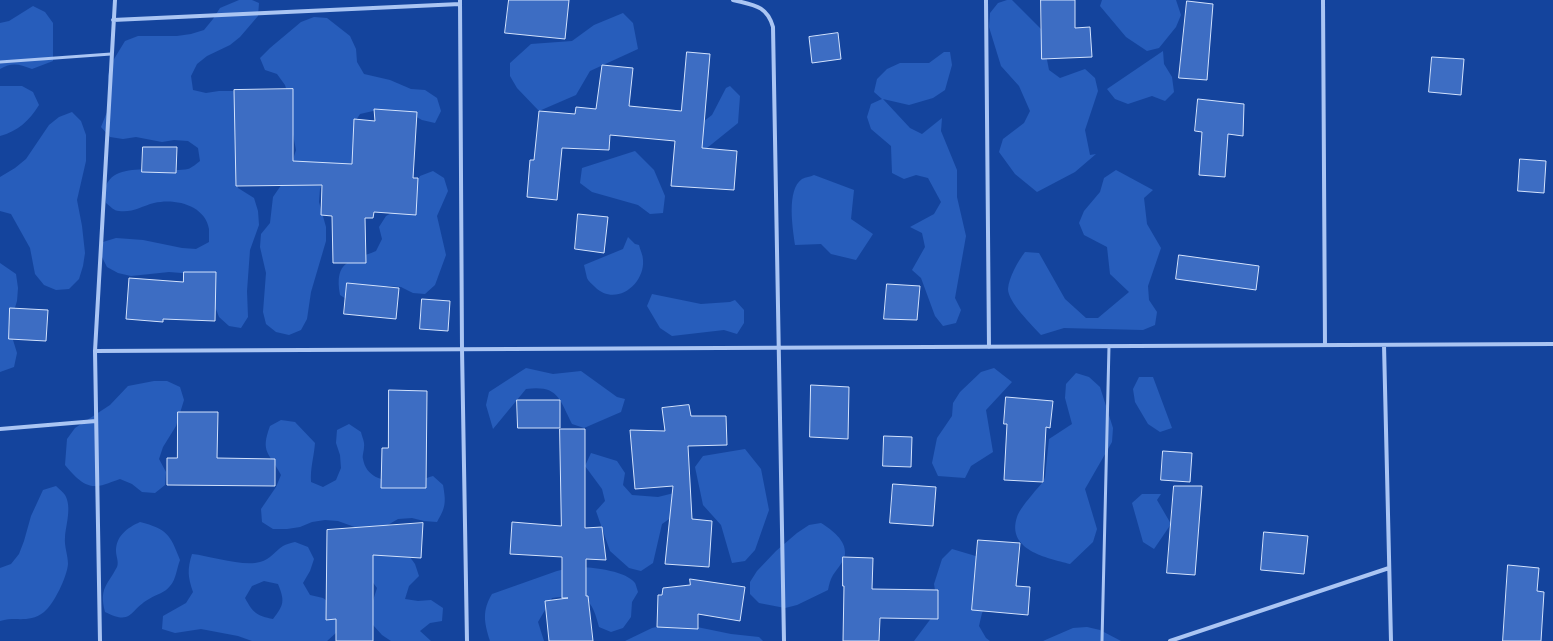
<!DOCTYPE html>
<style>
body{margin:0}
canvas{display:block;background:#14449d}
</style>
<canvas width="1553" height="641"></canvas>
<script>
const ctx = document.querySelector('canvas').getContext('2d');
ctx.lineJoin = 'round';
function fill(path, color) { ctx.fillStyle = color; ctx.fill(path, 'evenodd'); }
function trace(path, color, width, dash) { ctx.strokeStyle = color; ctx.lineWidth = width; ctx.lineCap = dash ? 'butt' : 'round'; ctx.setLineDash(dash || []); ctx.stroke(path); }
fill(new Path2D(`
 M239 0H252L259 3 258 16 240 37 230 45 207 56 197 64 191 76 193 90 206 93 219 91H233L245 98 237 175 238 188 254 198 258 211 259 225 250 250 247 291 248 317 241 328 229 326 219 317 214 304 194 274 169 272 131 276 118 273 107 267 101 255 103 242 116 238 143 240 182 248 196 249 209 242C209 238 209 233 209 229 205 205 175 198 154 203 142 206 132 213 119 211 114 211 110 206 106 203 106 200 104 195 105 191 109 158 167 174 188 169 192 168 197 163 200 161L198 148 188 141 174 140 162 142 136 137 123 139 110 137 101 127 111 102 108 76 111 64 125 41 138 36H177L191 34 204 30 213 19 220 8Z
 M1007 0H1012L1041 29 1049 70 1060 78 1085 69 1095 78 1098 91 1085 130 1090 155 1096 154 1075 172 1037 192 1015 174 999 152 1003 139 1024 123 1030 111 1019 86 1001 66 989 27 990 13 998 3Z
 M1102 0H1176L1181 15 1176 27 1159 48 1147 51 1126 37 1100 6Z
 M33 6 45 12 53 23V61L32 69C19 64 12 62 0 69V23L9 21Z
 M623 13 633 23 638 49 590 71 576 95 539 111 517 88 510 76V63L531 44 572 41 594 25Z
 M314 17 327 18 350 36 356 49 357 62 364 74 390 80 411 89 425 90 437 98 441 111 435 123 422 120 411 114 373 111 360 114 353 125 354 139 395 149 325 177 320 189 319 202 326 227V241L311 292 307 319 301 330 289 335 276 332 266 324 263 312 266 273 260 247 261 234 270 223 273 197 288 175 296 150 291 124 289 98 285 85 277 74 265 70 260 58 270 48 301 22Z
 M1163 51 1164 64 1172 77 1174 92 1165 101 1152 96 1128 104 1115 99 1107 89Z
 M944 52H950L952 65 945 90 933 98 909 105 883 99 910 128 922 134 942 118 941 131 957 170V197L966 236 955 298 961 310 956 323 943 326 935 316 921 278 912 270 925 247 922 233 910 227 934 214 941 202 928 178 916 175 904 179 892 173 891 146 871 129 867 117 871 104 882 99 874 92 877 79 887 69 900 63H929Z
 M0 86H22L33 92 39 105C29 121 18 131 0 136Z
 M730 86 740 96 738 123 707 148 694 152 691 131 712 115 726 88Z
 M72 112 81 121 86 135V161L77 200 82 226 85 253 83 266 79 279 69 289 56 290 44 285 35 274 30 248 11 214 0 211V177L15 168 26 159 49 125 59 117Z
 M635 151 654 170 665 196 663 213 650 214 638 205 592 192 580 183 582 168Z
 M1116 170 1153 190 1144 198 1147 224 1161 248 1148 286 1149 300 1157 312 1155 325 1143 330 1064 328 1041 335C1032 325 1008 302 1008 289 1009 277 1018 261 1025 252L1039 253 1065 299 1086 318H1098L1129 292 1110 274 1107 247 1084 235 1079 223 1084 211 1100 192 1104 178Z
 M433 171 444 178 448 191 437 216 446 255 435 285 425 294 413 293 401 287 388 286 375 290 351 302 340 295C334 260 350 262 376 251L382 239 379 227 386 216 399 209 420 176Z
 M814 175 854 190 851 219 873 234 856 260 831 254 821 244 795 245C793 229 786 190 802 179 806 177 810 177 814 175Z
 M628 237 635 244 639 245C640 250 643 255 643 260 645 285 615 307 595 287 592 284 588 281 587 278 586 274 585 269 584 265L623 249Z
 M0 263 16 274 18 288 17 301 9 327 17 353 14 367 0 372Z
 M652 294 701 304 730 302 735 300 744 310V323L737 334 724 330 672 336 660 328 647 306Z
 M526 368 553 374 581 371 617 397 625 399 621 412 584 428 572 424C559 398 558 385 526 389L493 429 486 405 489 392Z
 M994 368 1012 382 986 410 993 452 971 466 965 478 938 476 932 463 937 438 952 416 953 403 960 392 981 372Z
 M1076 373 1089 377 1100 387 1113 428 1112 442 1085 489 1097 529 1093 542 1070 564C1047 558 1006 550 1017 517 1020 508 1036 490 1043 482L1045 477 1049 439 1072 424 1065 398 1066 384Z
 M1139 377H1153L1172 428 1160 432 1148 424 1135 402 1133 389Z
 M154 381H167L180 387 184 400 176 426 163 447 159 459 166 472 165 485 155 493 142 492 132 484 120 479C113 481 104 486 96 486 83 487 73 474 65 465L67 439 75 428 110 405 128 386Z
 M281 420 295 422 315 443C314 457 310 468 311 482L323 487 336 480 341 468 340 455 336 443 337 430 349 424 361 432C362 437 365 442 364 447 364 451 362 456 363 459 368 489 413 483 433 476L443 485C446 502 446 507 437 522L424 521 412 518 398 519 386 526 363 530 338 521 325 520 312 522 300 527 287 529H273L262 522 261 509 276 487 281 475C269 452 260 453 270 426Z
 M745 449 761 469 769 510 755 550 745 561 732 563 721 525 703 505 695 467 703 456Z
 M591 453 617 461 625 473 623 485 632 495 658 497 686 490 688 506 662 524 653 563 641 571 629 568 610 551 596 511 605 501 602 489 585 466Z
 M56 486C59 489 63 492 65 495 72 507 66 524 65 537 64 546 68 555 68 564 67 577 54 604 44 612 28 624 17 616 0 621V568L11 564 19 554 24 541 31 516 43 490Z
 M1142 494H1161L1157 500 1171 524 1154 549 1143 542 1132 503Z
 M140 522C167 529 170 534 180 560 177 567 176 580 170 586 165 593 157 594 149 599 129 610 133 626 105 612 99 588 107 586 117 567 119 562 116 556 116 551 116 536 127 528 140 522Z
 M821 523C832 530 846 540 845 554 844 562 837 569 833 575 830 580 829 585 828 590L797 605 785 608 759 603 750 594V582L757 571 776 551 797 533 809 525Z
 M342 541 407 553 415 564 419 576 409 586 405 599 418 601 431 600 443 608 442 621 430 623 420 631 431 641H391L382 635 373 625 369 613 377 588Z
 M295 542 308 547 314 559 310 571 303 583 310 595 323 598 334 606 340 619 337 632 327 641H252L238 636 201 629 175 633 162 629 163 616 186 603 193 592C188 577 187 570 192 554 211 556 243 567 260 562 271 559 275 551 283 546 286 544 291 543 295 542ZM264 581 278 584C285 601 284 605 273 619 257 616 253 613 245 598L252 586Z
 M952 549 979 557 989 602 982 613 979 626 986 638 990 641H914L938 609 934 584 942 559Z
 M582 567C596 568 626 571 635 583 636 585 637 589 638 592L632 602 631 617 623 628 611 632 599 627C591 595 584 594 552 598L538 622 544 641H490C484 622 482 611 492 594L557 571 569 568Z
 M665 625 692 626 731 634 759 637 763 641H625L652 628Z
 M1087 627 1100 630 1121 641H1043L1073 628Z`), '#275dbb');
const building = new Path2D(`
 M509 0H569L565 39 505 33Z
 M1041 0H1075V28L1090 27 1092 57 1042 59Z
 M1187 1 1213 4 1207 80 1179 78Z
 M838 33 841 59 812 63 809 37Z
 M687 52 710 54 702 148 737 151 734 190 671 186 675 141 610 135 609 150 562 148 557 200 527 197 530 160H534L539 111 575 114 576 107 596 109 602 65 633 68 629 106 681 111Z
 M1432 57 1464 59 1461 95 1429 92Z
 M293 89V161L352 164 354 119 375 121 374 109 417 112 413 178H418L416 215 374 212 373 218H365L366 263H333L332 216 321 215 322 185 236 186 234 90Z
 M1198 99 1244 104 1243 136 1228 134 1225 177 1199 175 1202 132 1195 131Z
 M143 147H177L176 173 142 172Z
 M1520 159 1546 161 1544 193 1518 191Z
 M578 214 608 217 604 253 575 249Z
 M1179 255 1259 266 1256 290 1176 279Z
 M184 272H216L215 321 163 319V322L126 319 129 278 183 282Z
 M347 283 399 288 396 319 344 314Z
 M887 284 920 286 917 320 884 319Z
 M422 299 450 301 448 331 420 329Z
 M10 308 48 310 46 341 9 339Z
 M811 385 849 387 848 439 810 437Z
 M389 390 427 391 426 488H381L382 448H388Z
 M1006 397 1053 401 1050 428 1046 427 1043 482 1004 480 1007 424H1004Z
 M517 400H560V428H518Z
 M689 405 691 416H726L727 445 688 446 692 519 712 521 709 567 665 564 673 486 635 489 630 430 665 431 662 408Z
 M178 412H218L217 458 275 459V486L167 485V458H177Z
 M560 429H585V528L602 527 606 560 586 559V596H588L593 641H549L545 601 568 598H562V557L510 554 512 522 561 526Z
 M884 436 912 437 911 467 883 466Z
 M1163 451 1192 453 1190 482 1161 480Z
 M893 484 936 487 933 526 890 523Z
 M1174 486H1202L1195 575 1167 573Z
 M423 523 421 558 373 555V641H336V619L326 620 327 530Z
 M1264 532 1308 536 1304 574 1261 570Z
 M978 540 1020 543 1016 586 1030 587 1028 615 972 610Z
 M843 557 873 558 872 589 938 590V619L880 618 879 641H843L844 586H843Z
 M1508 565 1539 568 1537 591 1544 592 1541 641H1503Z
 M690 579 745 587 740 621 698 614V629L657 627 658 595H662L663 588 690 585Z`);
fill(building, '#3d6dc3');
trace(building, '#d2e2fd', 1);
trace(new Path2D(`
 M0 62 111 54
 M1102 641 1109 346`), '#aac5f3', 3);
trace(new Path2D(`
 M460 0 462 349 467 641
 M733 0C753 5 767 5 773 27L784 641
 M986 0 989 347
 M1323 0 1325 345
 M113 20 460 4
 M1384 345 1391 641
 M95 351 1553 344
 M0 429 96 421
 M100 641 95 351 115 0
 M1170 641 1389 568`), '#aac5f3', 4);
</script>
